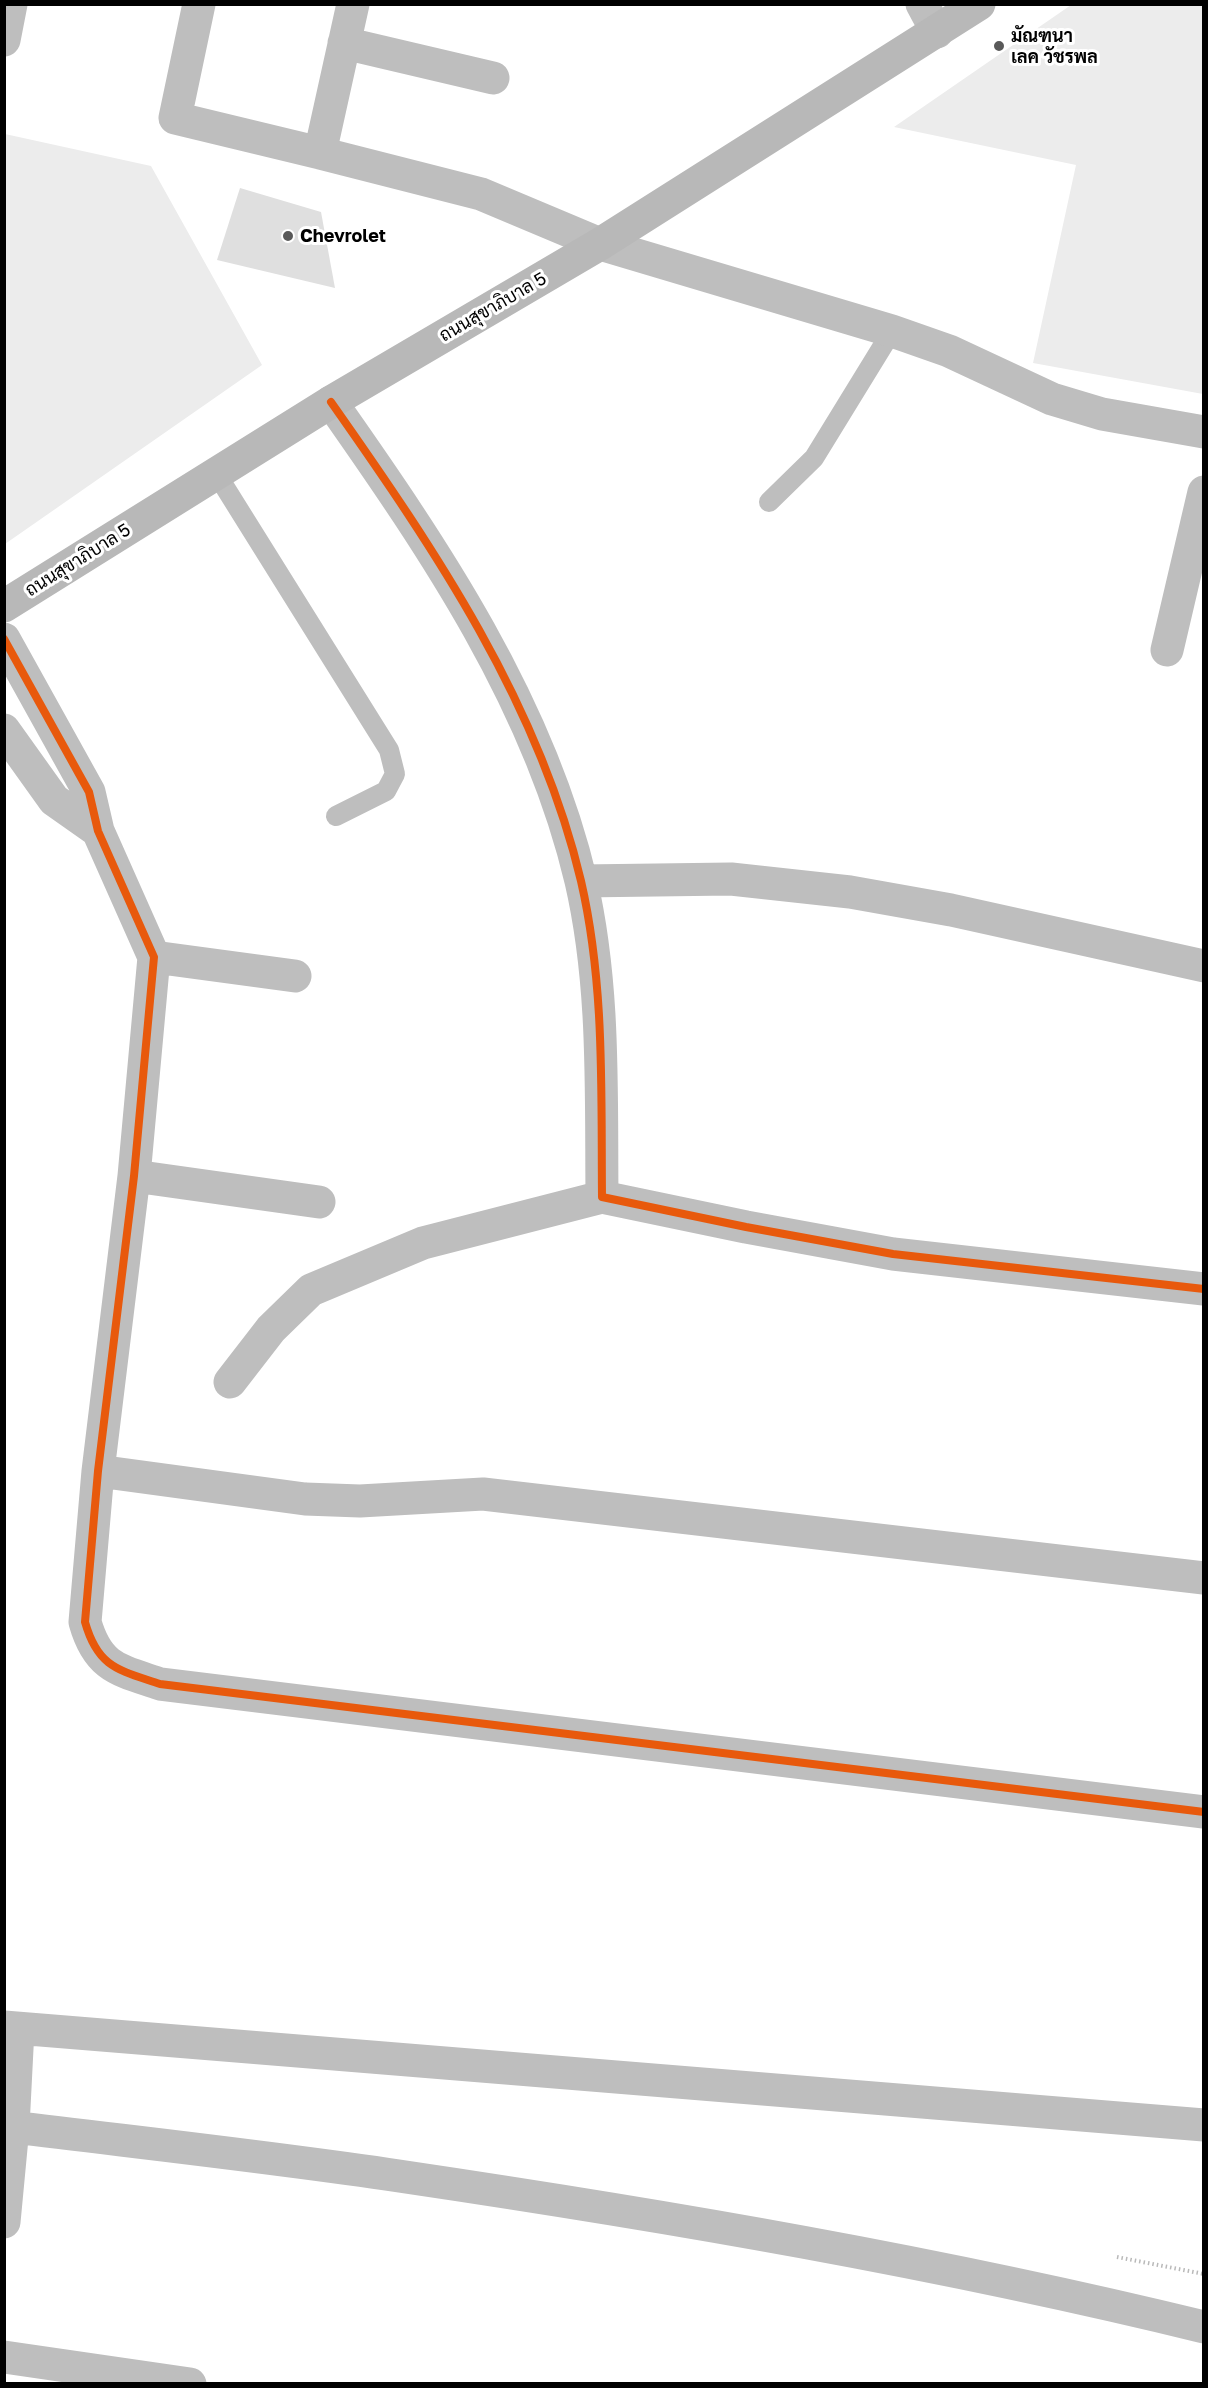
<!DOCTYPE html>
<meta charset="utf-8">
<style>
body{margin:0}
#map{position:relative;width:1208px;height:2388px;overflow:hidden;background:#fff;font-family:"Golos Text",sans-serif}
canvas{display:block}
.frame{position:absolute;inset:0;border:6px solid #000;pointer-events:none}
</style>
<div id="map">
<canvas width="1208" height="2388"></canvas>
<div class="frame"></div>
</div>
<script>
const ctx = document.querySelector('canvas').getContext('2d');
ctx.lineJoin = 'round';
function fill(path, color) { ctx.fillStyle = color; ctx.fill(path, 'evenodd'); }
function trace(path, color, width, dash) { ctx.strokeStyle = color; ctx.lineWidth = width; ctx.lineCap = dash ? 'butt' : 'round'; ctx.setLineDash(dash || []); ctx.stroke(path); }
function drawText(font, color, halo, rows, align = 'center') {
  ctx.font = font + ' "Golos Text",Sarabun,sans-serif'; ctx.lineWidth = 6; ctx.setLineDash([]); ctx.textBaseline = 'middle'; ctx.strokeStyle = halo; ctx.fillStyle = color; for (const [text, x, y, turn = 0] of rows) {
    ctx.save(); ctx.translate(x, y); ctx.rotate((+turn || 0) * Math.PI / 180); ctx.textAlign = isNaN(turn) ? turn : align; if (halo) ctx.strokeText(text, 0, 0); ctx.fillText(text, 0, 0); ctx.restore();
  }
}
fill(new Path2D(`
 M1071 5H1203V394L1033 363 1076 165 894 127Z
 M5 134 151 166 262 365 5 544Z`), '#ececec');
fill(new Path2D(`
 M240 188 321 212 335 288 217 260Z`), '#dfdfdf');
trace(new Path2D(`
 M1117 2257 1204 2274`), '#b9b9b9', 4, [1.5, 3]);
trace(new Path2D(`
 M216 473 389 750 395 774 386 791 336 816
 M769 502 814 458 892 331`), '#bebebe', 20);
trace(new Path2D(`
 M199 4 175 118 320 153
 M353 4 320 153 481 194 600 244 892 331 949 351 1052 399 1102 414 1204 432
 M922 4 937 32
 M4 40 11 4
 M344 43 493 78
 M331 402C435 550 539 703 581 881 605 985 601 1092 602 1197L746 1227 893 1254 1204 1289
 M4 639 89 792 98 831 154 957 134 1176 98 1471 85 1622C98 1668 119 1670 160 1684L1204 1812
 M1167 650 1204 492
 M4 730 54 800 98 831
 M581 881 731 879 850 892 951 910 1204 966
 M154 957 295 976
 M134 1176 319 1202
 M230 1382 271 1329 311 1290 423 1243 602 1197
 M98 1471 305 1499 360 1501 483 1494 1204 1578
 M4 2027 1204 2125
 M13 2127C142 2143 271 2157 399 2176 669 2216 938 2262 1204 2327
 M4 2222 13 2127 18 2029
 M4 2357 190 2384`), '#bebebe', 33);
trace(new Path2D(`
 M4 606 331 402 600 244 979 4`), '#b8b8b8', 33);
trace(new Path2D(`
 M331 402C435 550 539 703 581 881 605 985 601 1092 602 1197L746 1227 893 1254 1204 1289
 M4 639 89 792 98 831 154 957 134 1176 98 1471 85 1622C98 1668 119 1670 160 1684L1204 1812`), '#e8590c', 8);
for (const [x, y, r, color] of [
 [999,46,6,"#595959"],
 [288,236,6,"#595959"]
]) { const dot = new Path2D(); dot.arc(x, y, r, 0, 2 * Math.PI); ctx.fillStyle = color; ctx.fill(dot); trace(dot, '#fff', 2); }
drawText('bold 18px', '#000', '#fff', [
 ["มัณฑนา",1011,36],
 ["เลค วัชรพล",1011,57],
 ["Chevrolet",300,236]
], 'left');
drawText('18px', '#000', '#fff', [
 ["ถนนสุขาภิบาล 5",493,307,-30],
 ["ถนนสุขาภิบาล 5",78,560,-32]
]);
</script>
